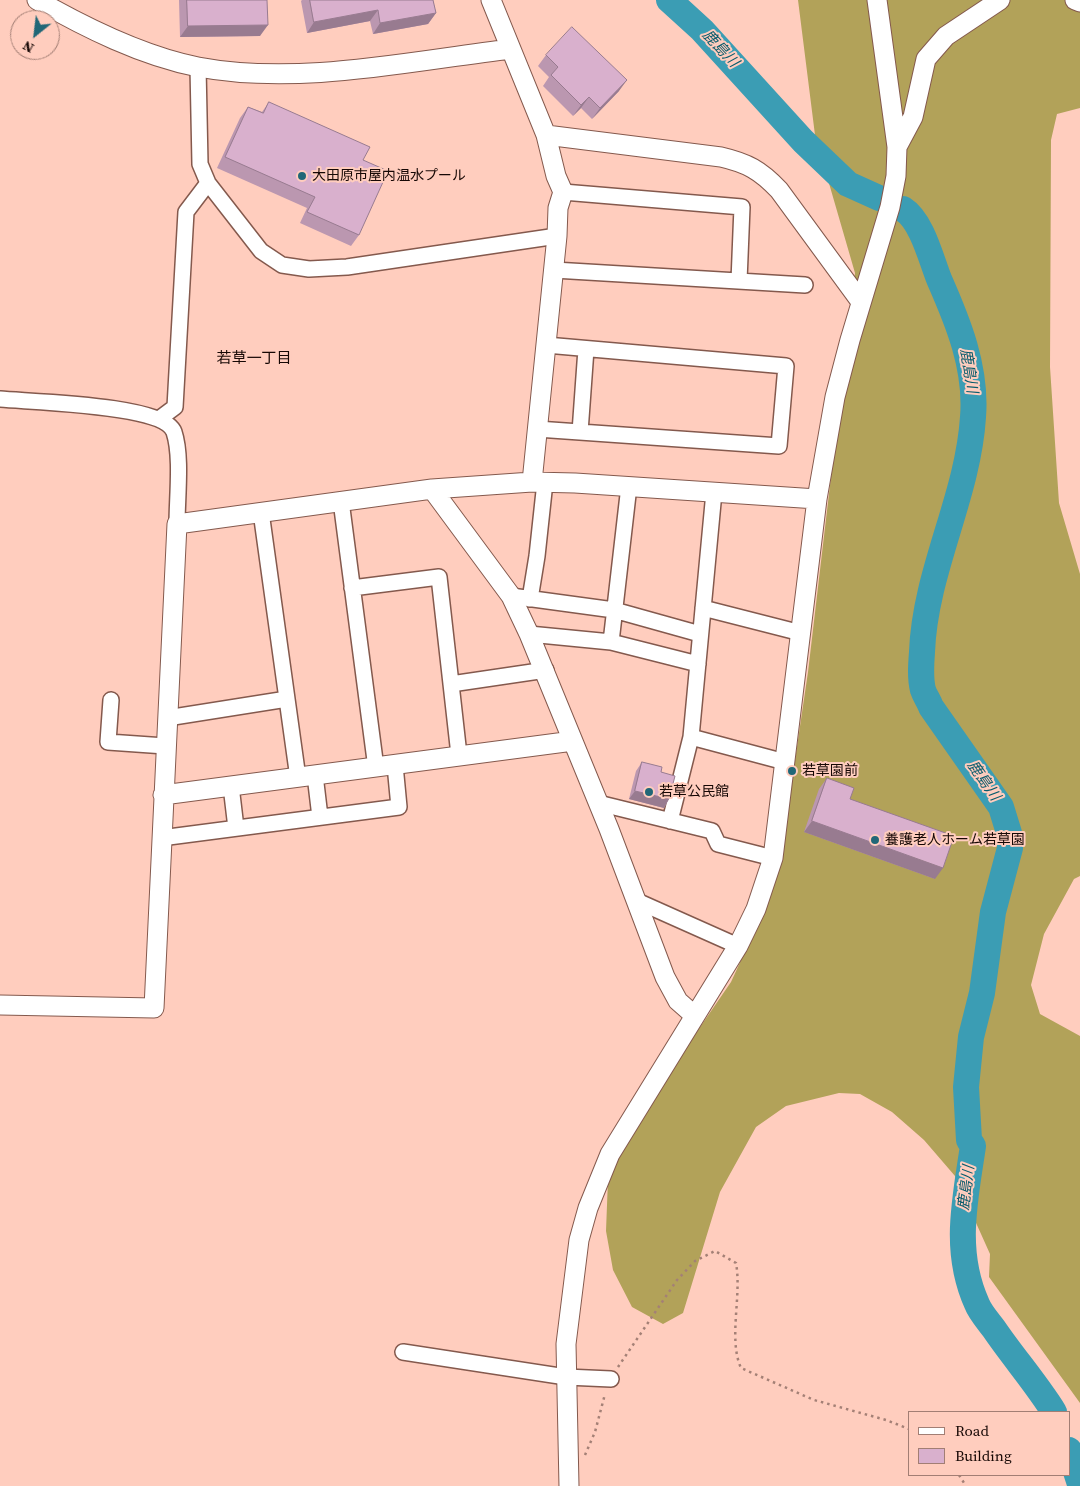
<!DOCTYPE html>
<meta charset="utf-8">
<style>
body{margin:0}
#map{position:relative;width:1080px;height:1486px;overflow:hidden;background:#ffcdbe;font-family:"Source Serif 4",serif}
canvas{display:block}
.legend{position:absolute;left:908px;top:1411px;width:162px;height:65px;box-sizing:border-box;background:#ffcdbe;border:1px solid #a27e74;margin:0;padding:6px 9px;list-style:none;font-size:15px;color:#160704}
.legend li{display:flex;align-items:center;gap:10px;height:25px}
.legend b{width:25px;border:1px solid #a27e74}
.north{position:absolute;left:10px;top:10px;width:50px;height:50px;box-sizing:border-box;background:#ffcdbe;border:1px solid #a27e74;border-radius:50%;rotate:209deg;font-size:14px;font-weight:700;line-height:20px;text-align:center;color:#160704}
.north::after{content:'';display:block;margin:auto;width:18px;height:22px;background:#216777;clip-path:polygon(50% 0,100% 100%,50% 72%,0 100%)}
</style>
<div id="map">
<canvas width="1080" height="1486"></canvas>
<ul class="legend">
<li><b style="height:6px;background:#fff"></b>Road</li>
<li><b style="height:14px;background:#d9b0cd"></b>Building</li>
</ul>
<div class="north">N</div>
</div>
<script>
const ctx = document.querySelector('canvas').getContext('2d');
ctx.lineJoin = 'round';
function fill(path, color) { ctx.fillStyle = color; ctx.fill(path, 'evenodd'); }
function trace(path, color, width, dash) { ctx.strokeStyle = color; ctx.lineWidth = width; ctx.lineCap = dash ? 'butt' : 'round'; ctx.setLineDash(dash || []); ctx.stroke(path); }
function drawText(font, color, halo, rows, align = 'center') {
  ctx.font = font + ' "Source Serif 4","Noto Sans JP",serif'; ctx.lineWidth = 4; ctx.setLineDash([]); ctx.textBaseline = 'middle'; ctx.strokeStyle = halo; ctx.fillStyle = color; for (const [text, x, y, turn = 0] of rows) {
    ctx.save(); ctx.translate(x, y); ctx.rotate((+turn || 0) * Math.PI / 180); ctx.textAlign = isNaN(turn) ? turn : align; if (halo) ctx.strokeText(text, 0, 0); ctx.fillText(text, 0, 0); ctx.restore();
  }
}
fill(new Path2D(`
 M798 0H1080V108L1057 114 1051 140 1050 367 1059 503 1080 574V876L1074 879 1044 934 1031 985 1040 1014 1080 1036V1403L989 1277 990 1254 955 1176 924 1140 892 1112 860 1094 839 1093 786 1106 756 1127 720 1192 683 1313 663 1324 632 1307 613 1270 606 1231 608 1179 617 1148 731 982 754 932 785 828 808 672 855 273 815 135Z`), '#b2a259');
trace(new Path2D(`
 M669 0 702 30 803 141 848 184 879 198
 M903 209C922 221 931 259 939 279 958 322 977 368 973 417 968 497 925 571 922 652 921 665 920 678 923 690 925 696 929 701 931 707L1001 807 1009 833 1010 848 993 912 982 993 971 1037 966 1087 969 1140 973 1146C965 1200 953 1251 977 1304 980 1312 988 1321 994 1329 1013 1357 1036 1383 1054 1412
 M1069 1450 1080 1484`), '#3b9db4', 26);
const minor = new Path2D(`
 M198 67 200 164 208 183 261 251 282 265 309 269 347 267 557 236
 M563 192 742 207 739 281
 M554 270 805 285
 M0 399C29 402 164 404 174 432 182 456 177 497 177 524
 M159 419 175 407 186 212 208 183
 M537 429 779 446 786 366 546 345
 M580 432 586 349
 M341 501 376 768
 M261 512 298 778
 M352 588 439 577 459 755
 M511 596 614 610 700 634
 M530 599 537 556 545 482
 M703 608 801 633
 M529 634 611 642 698 664
 M611 642 629 486
 M451 684 546 670
 M111 700 108 742 165 746
 M167 718 287 699
 M691 737 785 762
 M315 775 320 817
 M231 786 236 828
 M598 803 712 831 718 844 773 858
 M670 821 691 737 714 492
 M161 838 399 807 395 765
 M637 901 738 946
 M403 1352 566 1377 611 1379`);
const tertiary = new Path2D(`
 M37 0C86 28 142 56 198 67 299 86 410 61 511 49
 M491 0 546 135 556 176 563 192 558 208 557 236 532 482
 M1075 0 1080 2
 M546 135 721 157C747 163 760 170 779 190L861 302
 M897 147 913 117 926 59 946 36 1000 0
 M432 489 511 596 529 634 609 829 665 977 678 1001 695 1016
 M163 795 573 741
 M0 1005 154 1008 177 524 432 489 532 482 575 483 817 499
 M569 1486 566 1344 579 1240 588 1208 610 1154 738 946 756 909 773 858 817 499 835 397 850 340 890 207 896 176 897 147 877 0`);
trace(minor, '#84594d', 18);
trace(tertiary, '#84594d', 21);
trace(new Path2D(`
 M618 1367 677 1280 695 1261 715 1251 736 1263C742 1296 728 1339 741 1368L814 1400 886 1420 909 1429
 M585 1455 595 1432 605 1394
 M959 1475 966 1486`), '#a48076', 2.5, [2.5, 4]);
trace(minor, '#fff', 15);
trace(tertiary, '#fff', 19);
fill(new Path2D(`
 M179 0H267L260 36 180 37Z
 M302 0H433L436 13 428 24 373 34 370 21 307 33 301 1Z
 M546 55 619 91 592 119 581 108 573 116 543 86 549 77 538 66Z
 M269 102 363 160 359 235 351 246 300 223 307 208 217 168 240 118 248 107 262 112Z
 M642 762 661 772 669 799 664 808 629 799 636 771Z
 M827 778 850 799 935 879 804 832 819 789Z`), '#bb97b0');
fill(new Path2D(`
 M378 10 370 21 307 33 314 22Z
 M436 13 428 24 373 34 380 23Z
 M268 25 260 36 180 37 188 26Z
 M627 80 619 91 592 119 600 108Z
 M589 97 581 108 573 116 581 105Z
 M635 791 669 799 664 808 629 799Z
 M812 821 943 868 935 879 804 832Z`), '#987b90');
const building = new Path2D(`
 M187 0H267L268 25 188 26Z
 M310 0H433L436 13 380 23 378 10 314 22Z
 M572 27 627 80 600 108 589 97 581 105 551 75 558 67 546 55Z
 M269 102 370 147 363 160 388 171 359 235 307 212 315 197 225 157 248 107 263 113Z
 M642 762 662 767 661 772 675 776 669 799 635 791Z
 M827 778 854 788 850 799 954 836 943 868 812 821Z`);
fill(building, '#d9b0cd');
trace(building, '#987b90', 1);
for (const [x, y, r, color] of [
 [302,176,5,"#216777"],
 [792,771,5,"#216777"],
 [649,792,5,"#216777"],
 [875,840,5,"#216777"]
]) { const dot = new Path2D(); dot.arc(x, y, r, 0, 2 * Math.PI); ctx.fillStyle = color; ctx.fill(dot); trace(dot, '#ffcdbe', 2); }
drawText('14px', '#160704', '#ffcdbe', [
 ["大田原市屋内温水プール",312,176],
 ["若草園前",802,771],
 ["若草公民館",659,792],
 ["養護老人ホーム若草園",885,840]
], 'left');
drawText('italic 15px', '#085b6c', '#ffcdbe', [
 ["鹿島川",720,49,47],
 ["鹿島川",968,371,81],
 ["鹿島川",983,781,55],
 ["鹿島川",967,1188,-83]
]);
drawText('15px', '#160704', '#ffcdbe', [
 ["若草一丁目",254,359]
]);
</script>
